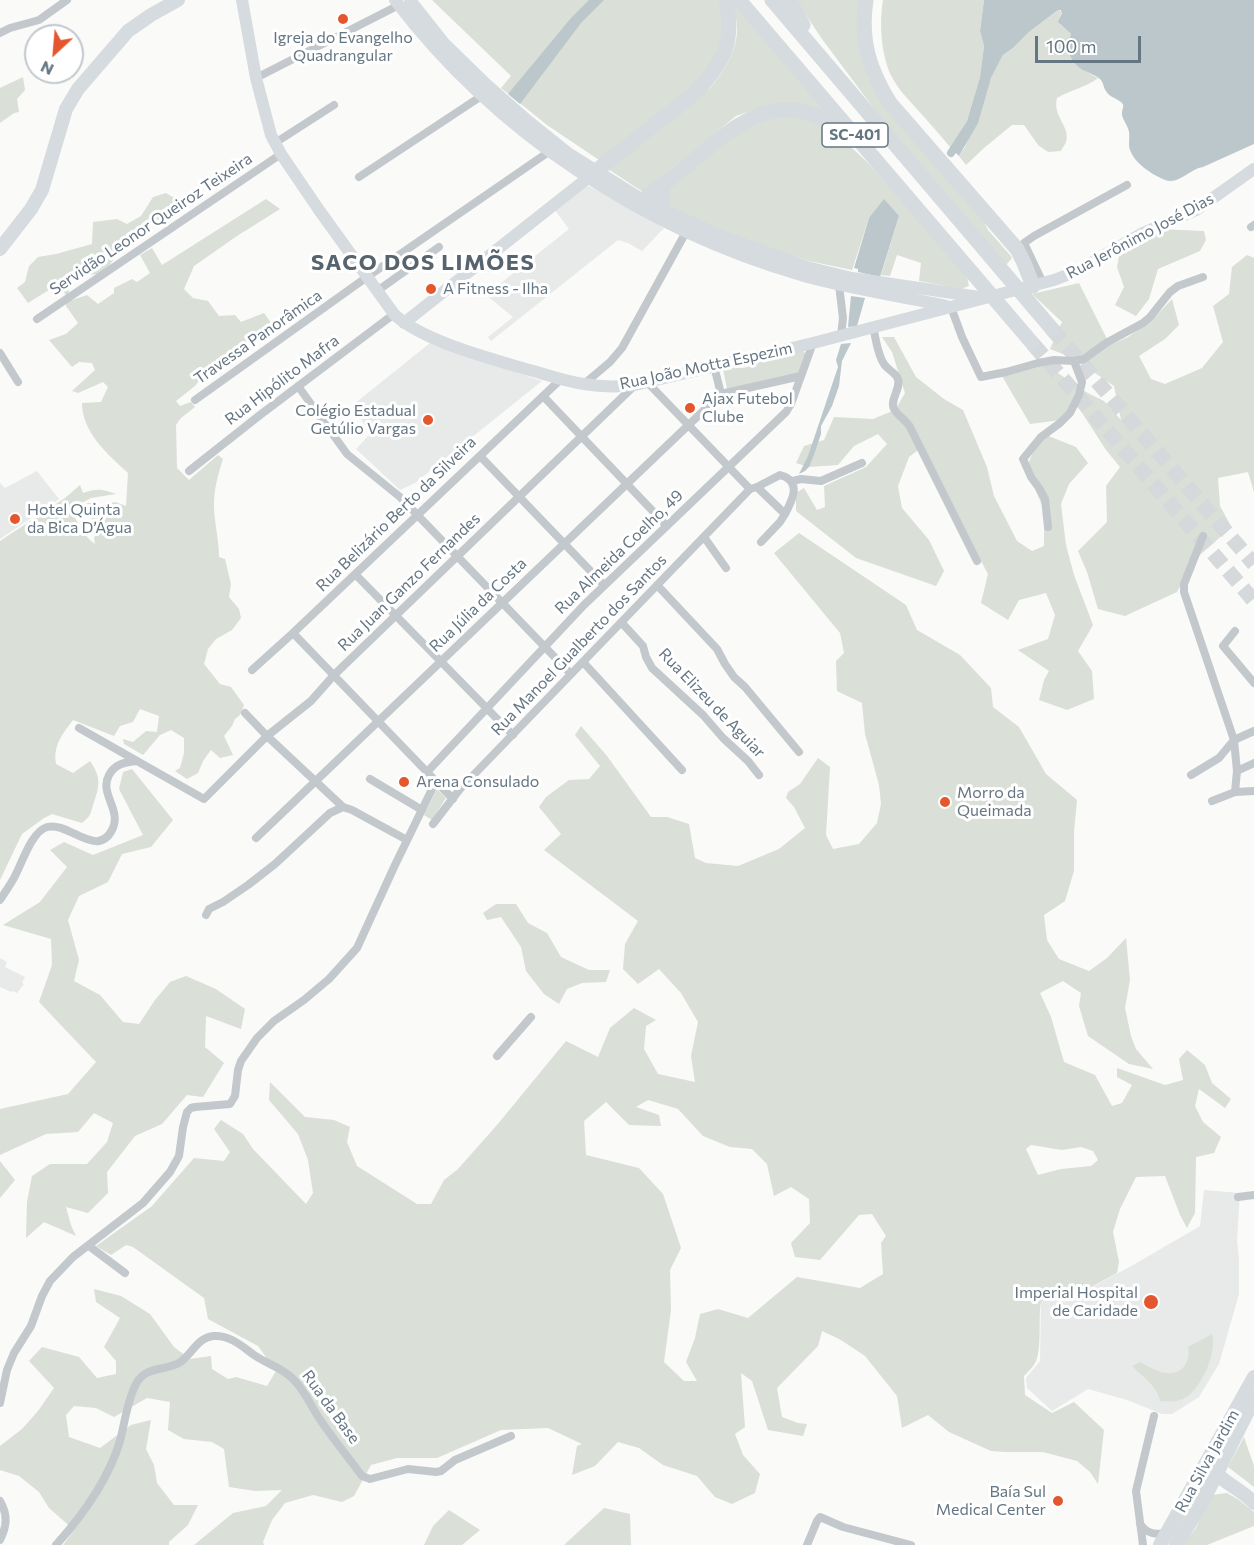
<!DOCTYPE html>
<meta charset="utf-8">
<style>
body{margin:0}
#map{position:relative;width:1254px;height:1545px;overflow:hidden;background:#fafaf8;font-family:Commissioner,sans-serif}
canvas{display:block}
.north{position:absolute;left:24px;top:24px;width:60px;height:60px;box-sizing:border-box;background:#fff;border:2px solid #c1c8cd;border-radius:50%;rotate:206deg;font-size:16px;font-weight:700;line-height:24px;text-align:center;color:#657683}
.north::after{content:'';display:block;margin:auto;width:21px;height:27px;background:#e4572e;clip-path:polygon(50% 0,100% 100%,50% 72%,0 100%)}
.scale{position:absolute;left:1035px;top:36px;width:106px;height:27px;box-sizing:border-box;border:3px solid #657683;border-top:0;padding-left:8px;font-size:18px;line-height:21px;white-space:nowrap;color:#657683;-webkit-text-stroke:4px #fff;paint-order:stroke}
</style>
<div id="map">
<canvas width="1254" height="1545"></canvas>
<div class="north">N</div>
<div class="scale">100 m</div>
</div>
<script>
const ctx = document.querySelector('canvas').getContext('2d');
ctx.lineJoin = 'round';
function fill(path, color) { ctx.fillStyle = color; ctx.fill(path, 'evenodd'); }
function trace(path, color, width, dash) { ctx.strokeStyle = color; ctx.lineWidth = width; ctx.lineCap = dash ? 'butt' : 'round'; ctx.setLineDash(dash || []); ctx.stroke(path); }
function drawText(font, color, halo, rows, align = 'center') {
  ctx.font = font + ' Commissioner,sans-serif'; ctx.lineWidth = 6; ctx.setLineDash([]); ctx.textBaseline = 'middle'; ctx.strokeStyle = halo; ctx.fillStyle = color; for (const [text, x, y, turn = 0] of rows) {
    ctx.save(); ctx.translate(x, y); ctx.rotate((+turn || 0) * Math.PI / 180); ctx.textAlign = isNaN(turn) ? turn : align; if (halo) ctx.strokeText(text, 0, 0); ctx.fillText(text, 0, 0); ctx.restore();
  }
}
fill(new Path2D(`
 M587 185 664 228 642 251 628 243 618 240 491 341 488 337 513 317 486 295 569 229 554 209Z
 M430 343 542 381 415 483 400 490 356 449 369 435 354 404Z
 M37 471 59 499 0 539V483L5 488Z
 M0 958 7 962 5 967 25 977 22 983 24 984 17 993 12 991 11 992 0 987Z
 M1204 1190 1240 1193 1237 1240 1239 1259V1294L1219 1364 1199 1397 1172 1414H1162L1127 1400 1088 1389 1052 1411 1027 1388 1026 1378 1040 1361 1041 1302 1059 1292 1064 1302 1135 1264 1200 1226Z`), '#e8e9e9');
fill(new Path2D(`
 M432 0H721L723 47 698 85 602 162 547 125 501 88 511 76Z
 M796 0H862L863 56 981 216 988 230 1010 255 1012 258 1006 265 875 110 822 39Z
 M883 0H984L980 31 984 46 980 77 967 121 950 147C939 134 928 121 916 108 908 99 899 90 893 79 881 58 879 23 883 0Z
 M732 3 831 116 759 108 736 116 643 192 608 169 710 88C724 72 738 49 737 27 737 19 734 10 732 3Z
 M1058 10 1062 11 1060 17V24L1071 34C1062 57 1080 69 1098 78 1085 88 1070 90 1057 98 1052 116 1071 127 1066 142 1065 145 1062 148 1061 151L1048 152 1038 145 1024 125H1012L984 148 966 165 959 156 965 147 991 78 1003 55 1013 48 1029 32Z
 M23 77 25 90 17 99 19 112 14 113 0 123V88Z
 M787 113 829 126 869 164 966 272 969 286 961 289 919 281 921 263 897 255 890 276 881 275 899 216 869 218 852 270 809 261 730 235 669 207 667 185 738 129Z
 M166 193 176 199 168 214 159 220 151 218C137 227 126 239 113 249L117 255 103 274 85 275 71 274 68 299 72 300 87 295 98 304 114 293V288L132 279 137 282 150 273 140 255 152 248 162 265 266 199 280 209 237 236 194 266 184 289 193 298 208 301 219 316 235 315 241 322 264 313 272 324 256 336 252 343 235 351 228 358 217 362 212 371 203 376 195 386 176 401 180 406 191 402 195 407 181 418 176 425 177 468 189 480 218 455 223 459C218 474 214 489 214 505 214 522 219 539 219 557L225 559 231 584 229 597 239 609 241 618 232 630 216 639 208 649 204 664 220 684 231 687 244 705 240 715 235 719 232 726 224 736 233 755 220 758 211 750 203 761 198 773 187 779 175 771 180 768 184 753V738L171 730 160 735 143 755 124 744 123 739 133 742 146 731 157 732 159 716 140 709 133 722 120 726 114 736 73 720C62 735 53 745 56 764L73 773 90 761C101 777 100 785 94 802 90 814 92 815 82 823L52 814 44 818 22 834 0 880V541L65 498 80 485 83 493C98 488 102 489 116 494L91 498 78 505 73 515C80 525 85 538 95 544L94 538 97 532 94 522 90 516 87 503H95L103 512 105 505 115 502 126 506 128 473C108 455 82 432 82 403L101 402 108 387 103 382 78 393 72 391 95 370 92 363 79 362 72 367 49 340 66 334 78 323 66 306V296L60 283 28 303 17 288 25 282 29 266 38 257 56 254 92 244 93 222 117 219 127 224 141 216 153 197Z
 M1158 229 1204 231 1206 240 1200 251 1158 269 1149 299 1136 316 1115 305 1124 287 1117 267 1120 251Z
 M1247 255 1254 258V492L1248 472 1218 478 1220 506 1231 526 1215 542 1194 560 1177 592 1125 616 1098 609 1087 572 1078 551 1107 522 1106 486 1120 467 1106 450 1077 405 1061 420 1030 424 1002 376 1042 366 1049 367 1086 392 1104 401 1121 420 1114 386 1073 358 1050 349 1062 322 1032 294 1079 283 1110 345 1128 337 1152 320 1172 299 1179 325 1165 339 1139 356 1151 379 1165 384 1202 368 1223 342 1213 306 1229 294 1232 267Z
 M882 337H894L916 377 944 399 963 410 987 467 994 496 1017 541 1032 551 1044 546V510L1026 468 1035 448 1046 435 1076 447 1088 463 1069 484 1061 504 1066 545 1074 575 1093 625 1078 651 1092 671 1094 699 1067 710 1039 700 1044 680 1049 671 1018 650 1048 639 1055 615 1046 593 1019 600 1008 620 981 603 988 574 921 448 909 457 898 486 902 508 929 540 944 571 936 586 856 558 796 511V493L804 488 817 510 825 507 824 486 866 467 887 444 878 434 854 446 838 465 809 467 796 463 804 446 824 440 834 417 873 419 895 410 905 393 892 352Z
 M802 350 806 354 798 374 727 389 723 369 733 367 743 368 751 366 758 361Z
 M799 533 906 605 917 630 960 655 991 688 993 707 1019 727 1046 774 1077 800 1074 832V871L1065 901 1044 915 1047 940 1059 959 1089 971 1107 958 1126 938 1130 980 1125 1008 1131 1036 1136 1049 1153 1069 1129 1064 1088 1036 1079 1006 1081 993 1063 981 1040 993 1051 1017 1064 1062 1095 1075 1112 1106 1122 1103 1132 1085 1117 1077V1068L1165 1085 1183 1080 1179 1059 1187 1050 1205 1065 1212 1083 1231 1099 1225 1108 1199 1089 1195 1106 1203 1122 1221 1137 1214 1153 1196 1157 1195 1213 1187 1228 1180 1215 1165 1176 1136 1177 1120 1209 1113 1232 1119 1262 1117 1273 1065 1301 1060 1289 1041 1302C1038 1319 1042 1347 1036 1361 1034 1366 1028 1372 1024 1376L1025 1395 1052 1413 1074 1402 1104 1430 1098 1484 1090 1472 1077 1461 1043 1452H1005L991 1451 949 1432 928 1415 902 1428 897 1396 865 1356 841 1340 822 1331 818 1346 777 1388 782 1417 798 1423 807 1424 803 1436 768 1430 752 1381 741 1373 745 1427 735 1434 743 1455 760 1474 755 1493 732 1504 715 1497 697 1476 663 1465 639 1448 618 1442 595 1466 572 1475 577 1446 582 1444 548 1428 501 1430 437 1458H397L371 1465 354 1496 342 1502 313 1495 285 1503 272 1520 263 1542 264 1545H194L233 1513 266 1506 282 1490 255 1491 229 1487 224 1449 212 1442 184 1439 168 1430 170 1402 147 1398 114 1417 96 1408 74 1406 66 1415 69 1437 100 1448 131 1425 151 1420 146 1449 154 1465 157 1483 174 1505H198L188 1525 169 1542V1545H63L74 1530 49 1508 39 1492 19 1476 0 1470V1446L22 1429 38 1411 54 1388 29 1361 42 1347 79 1357 97 1378 116 1374V1361L104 1347 120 1318 96 1302 94 1289 121 1296 150 1314 174 1347 190 1359 211 1356 212 1369 228 1379 236 1377 267 1386 276 1371 258 1346 208 1319 204 1298 133 1247 126 1245 111 1255 96 1246 152 1206 194 1158 224 1161 230 1152 214 1129 221 1120 243 1134 253 1149 306 1204 313 1193 308 1160 298 1134 269 1100 270 1082 305 1117 334 1120 350 1127 347 1142 357 1166 417 1204H431L444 1180 458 1169 497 1125 566 1041 598 1057 610 1028 634 1008 656 1020 646 1026 644 1049 658 1074 695 1082 691 1056 698 1022 681 993 659 969 638 984 623 969 625 944 638 921 544 850 561 834 539 807 546 797 569 780 589 779 600 766 575 735 581 726 607 756 651 817H667L689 824 695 858 706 863 738 866 779 849 805 828 794 807 786 798 788 792 800 784 818 758 830 767 826 835 833 849 859 844 877 823 881 804 879 785 865 734 862 703 837 691 836 661 844 653 840 633 774 553ZM648 1100 678 1109 703 1136 730 1147 752 1149 767 1164 774 1196 791 1187 809 1199 810 1223 791 1243 795 1257 820 1260 859 1215 872 1214 886 1236 881 1243 883 1274 860 1288 797 1277 748 1318 718 1309 700 1314 695 1338 686 1362 697 1381H684L664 1362 671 1310 670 1270 681 1248 663 1194 639 1168 586 1155 584 1121 606 1102 629 1125 661 1126 659 1115 636 1107ZM1031 1145 1062 1150 1081 1147 1093 1151 1098 1160 1091 1166 1061 1169 1038 1175 1026 1149Z
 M132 769 173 820 151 847 122 854 108 882 79 896 68 920 79 960 74 981 100 995 123 1022 139 1024 155 1000 170 982 186 976 216 989 245 1009 241 1029 206 1016 205 1047 224 1063 203 1097 187 1095 162 1124 135 1136 107 1172 108 1193 88 1213 66 1207 71 1225 76 1236 44 1222 26 1238 27 1202 32 1176 50 1164H87L107 1142 113 1123 94 1113 78 1132 46 1134 0 1155V1109L68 1094 96 1062 39 1002 52 965 51 939 3 925 40 902 67 867 50 850 64 842 93 855 143 835 119 789 123 772Z
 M437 789 446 798 432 820 424 815Z
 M496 904H516L528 923 547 933 561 957 589 970H610L606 982 582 983 567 989 559 1004 544 994 526 971 521 947 501 917 487 920 483 913Z
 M0 1161 15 1180 0 1198Z
 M1212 1334C1217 1352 1203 1384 1188 1396 1180 1402 1170 1402 1160 1401 1159 1388 1141 1375 1132 1366L1140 1362C1148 1366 1158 1373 1167 1373 1183 1375 1191 1361 1188 1347Z
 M1244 1437 1254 1466V1487L1228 1467Z
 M1207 1470 1210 1477 1174 1537 1169 1539Z
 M1227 1493 1239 1500 1254 1512V1526L1207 1545H1183L1196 1528 1211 1495Z
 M604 1508 630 1514 631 1545H564Z
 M449 1510 480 1530 462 1545H424L433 1526Z`), '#dadfd7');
fill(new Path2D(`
 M589 0H604L581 23 520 104 508 94 571 18Z
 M984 0H1254V144L1203 167C1189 169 1179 185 1165 180 1153 175 1135 164 1130 150 1128 145 1130 138 1129 132 1128 126 1123 120 1122 115 1121 109 1126 106 1121 102 1116 98 1109 97 1106 91 1103 87 1104 83 1100 79 1095 75 1089 73 1083 70 1070 62 1065 49 1071 34L1058 22 1062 13 1061 10H1058L1029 32 1013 48 1003 55 991 78 978 123 959 156 950 147 967 121 980 77 984 46 980 31Z
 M884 199 899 216 880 277 858 272V269L854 268 869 218Z
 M851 296 865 298 857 326 848 327Z
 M851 343 842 361 839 386 832 406 821 426V434L815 452 809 467 805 471 799 474 808 456 838 367 836 360 841 344Z`), '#bbc7cb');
trace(new Path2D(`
 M951 153 953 150`), '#bbc7cb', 8);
trace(new Path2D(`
 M1052 329 1254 564
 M1033 344 1254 601`), '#d5d9db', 15, [15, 8]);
trace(new Path2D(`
 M0 33 10 28 39 20 67 0
 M256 78 399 5
 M275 143 334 105
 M359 177 483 95
 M1251 227 1254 225
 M1043 283 1024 243 1034 236 1127 185
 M839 285 843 318 841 336
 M377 291 439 247
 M951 307 962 337 981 377 1006 372 1038 363 1054 360 1074 361 1084 359 1106 343 1143 323 1150 317 1170 292 1178 286 1203 277
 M37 319 281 154
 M873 327C876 338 877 354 884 364 887 369 894 372 897 377 903 387 889 399 894 409 898 416 906 420 910 427L977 561
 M0 353 18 382
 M714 366 721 394 801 376
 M647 382 750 489
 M584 384 610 362 622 348 686 232
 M298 386 347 454 400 497 571 674
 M543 396 667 526
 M195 400 367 277 550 151
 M480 456 604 585
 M189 471 260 415 394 314
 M793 481 801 479 821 481 862 463
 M757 487 785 514 780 522 761 542
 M1048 527 1045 499 1039 488 1031 477 1023 459 1041 437 1060 423 1070 413 1079 395 1082 382 1074 361
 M704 537 726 568
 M355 574 513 735
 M657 585 717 649 725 664 734 677 745 687 799 752
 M622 623 643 646 646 657 652 668 703 715 723 738 748 761 759 775
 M1235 631 1223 646 1254 683
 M293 633 453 799
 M583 662 682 770
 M252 670 293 633 561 379
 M245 713 267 736 343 807
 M79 728 204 799 267 736 311 701 334 675 635 385
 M1237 771 1254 763
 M427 772 584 605 786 412 791 404 813 343
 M1191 775 1219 758 1234 740 1184 592V584L1203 536
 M370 779 422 810
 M1235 792 1254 791
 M1212 801 1235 792 1237 771 1234 740 1254 731
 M433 824 460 789 750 489 757 487 780 475C802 481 793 499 785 514
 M256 838 721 394
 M0 900C5 892 11 884 15 876 22 863 32 831 47 827 69 821 98 861 113 828 121 809 99 793 109 775 115 764 125 762 137 761
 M206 915 209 909 223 902 248 885 275 864 330 813 343 807 352 810 407 840
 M497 1056 531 1017
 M1238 1197 1254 1195
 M89 1246 125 1273
 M0 1403 7 1370 14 1353 31 1326 42 1296 50 1281 73 1257 143 1203 170 1172 179 1156 183 1127 187 1112 191 1108 195 1107 230 1104 235 1096 238 1070 241 1061 257 1038 274 1021 304 1000 329 979 357 948 395 865 436 781
 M0 1501C8 1515 7 1526 0 1540
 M1140 1524C1147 1534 1156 1535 1167 1533
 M56 1545C83 1515 108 1481 120 1441 125 1422 127 1401 136 1384 145 1366 164 1371 179 1363 192 1355 197 1337 214 1336 230 1335 243 1347 254 1355 267 1364 283 1368 293 1379 305 1390 311 1407 321 1421 334 1440 348 1457 362 1476L370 1479 408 1469 436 1472 441 1471 455 1460 511 1436
 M807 1545 817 1521 820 1517 843 1527 911 1545
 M1143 1545 1136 1491 1154 1416`), '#c3c8cc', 8);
trace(new Path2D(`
 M242 0 256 78 271 135 281 154 319 210 394 314C420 340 489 358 526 369 545 374 564 381 584 384 601 387 618 387 635 385L813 343 1054 280 1075 272 1143 233 1196 210 1254 169
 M395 0C496 133 644 230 804 276 851 289 899 296 947 306
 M410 0 444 43 486 84 528 121 568 153 643 200 721 236 807 267 852 278 979 297
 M404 323 594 173`), '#d6dbdf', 12);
trace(new Path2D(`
 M0 249 31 209 42 190 66 109 78 89 128 31 151 15 178 0
 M1212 1468C1222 1483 1242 1489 1254 1503
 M1160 1545 1254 1377
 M1176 1545 1200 1507 1254 1399`), '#d6dbdf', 14);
trace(new Path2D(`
 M739 0 1033 344
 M772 0 1052 329
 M789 0 803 25
 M866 0C860 40 869 69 890 103L1017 249 1024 263 1033 286
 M596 171 696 92C724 62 735 42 726 0
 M643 200C655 190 667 182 679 172 712 146 747 107 793 110 812 111 831 123 849 131
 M662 209 663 186`), '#d6dbdf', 15);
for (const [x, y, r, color] of [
 [343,19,6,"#e4572e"],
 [431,289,6,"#e4572e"],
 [690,408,6,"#e4572e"],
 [428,420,6,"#e4572e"],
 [15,519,6,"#e4572e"],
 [404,782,6,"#e4572e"],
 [945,802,6,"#e4572e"],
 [1151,1302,8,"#e4572e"],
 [1058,1501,6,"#e4572e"]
]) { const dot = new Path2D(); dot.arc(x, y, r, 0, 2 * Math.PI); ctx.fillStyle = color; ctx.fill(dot); trace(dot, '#fff', 2); }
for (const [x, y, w] of [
 [855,135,66]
]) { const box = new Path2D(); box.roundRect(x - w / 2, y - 12, w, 24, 4.5); ctx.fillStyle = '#fff'; ctx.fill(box); trace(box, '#657683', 1.5); }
drawText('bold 15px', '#657683', null, [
 ["SC-401",855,135]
]);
drawText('16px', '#657683', '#fff', [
 ["Igreja do Evangelho",343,38,"center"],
 ["Quadrangular",343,56,"center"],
 ["A Fitness - Ilha",443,289],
 ["Ajax Futebol",702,399],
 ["Clube",702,417],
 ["Colégio Estadual",416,411,"right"],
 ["Getúlio Vargas",416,429,"right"],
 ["Hotel Quinta",27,510],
 ["da Bica D’Água",27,528],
 ["Arena Consulado",416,782],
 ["Morro da",957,793],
 ["Queimada",957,811],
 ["Imperial Hospital",1138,1293,"right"],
 ["de Caridade",1138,1311,"right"],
 ["Baía Sul",1046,1492,"right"],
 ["Medical Center",1046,1510,"right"]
], 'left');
drawText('16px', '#657683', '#fff', [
 ["Servidão Leonor Queiroz Teixeira",151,224,-34],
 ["Rua Jerônimo José Dias",1140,236,-28],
 ["Travessa Panorâmica",258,337,-35],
 ["Rua João Motta Espezim",706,366,-12],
 ["Rua Hipólito Mafra",282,380,-37],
 ["Rua Belizário Berto da Silveira",396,514,-44],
 ["Rua Almeida Coelho, 49",619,552,-44],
 ["Rua Juan Ganzo Fernandes",409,582,-44],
 ["Rua Júlia da Costa",478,605,-44],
 ["Rua Manoel Gualberto dos Santos",579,645,-46],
 ["Rua Elizeu de Aguiar",712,703,46],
 ["Rua da Base",331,1407,54],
 ["Rua Silva Jardim",1207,1461,-61]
]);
ctx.letterSpacing = '1.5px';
drawText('bold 22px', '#57646e', '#fff', [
 ["SACO DOS LIMÕES",423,263]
]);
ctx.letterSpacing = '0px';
</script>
